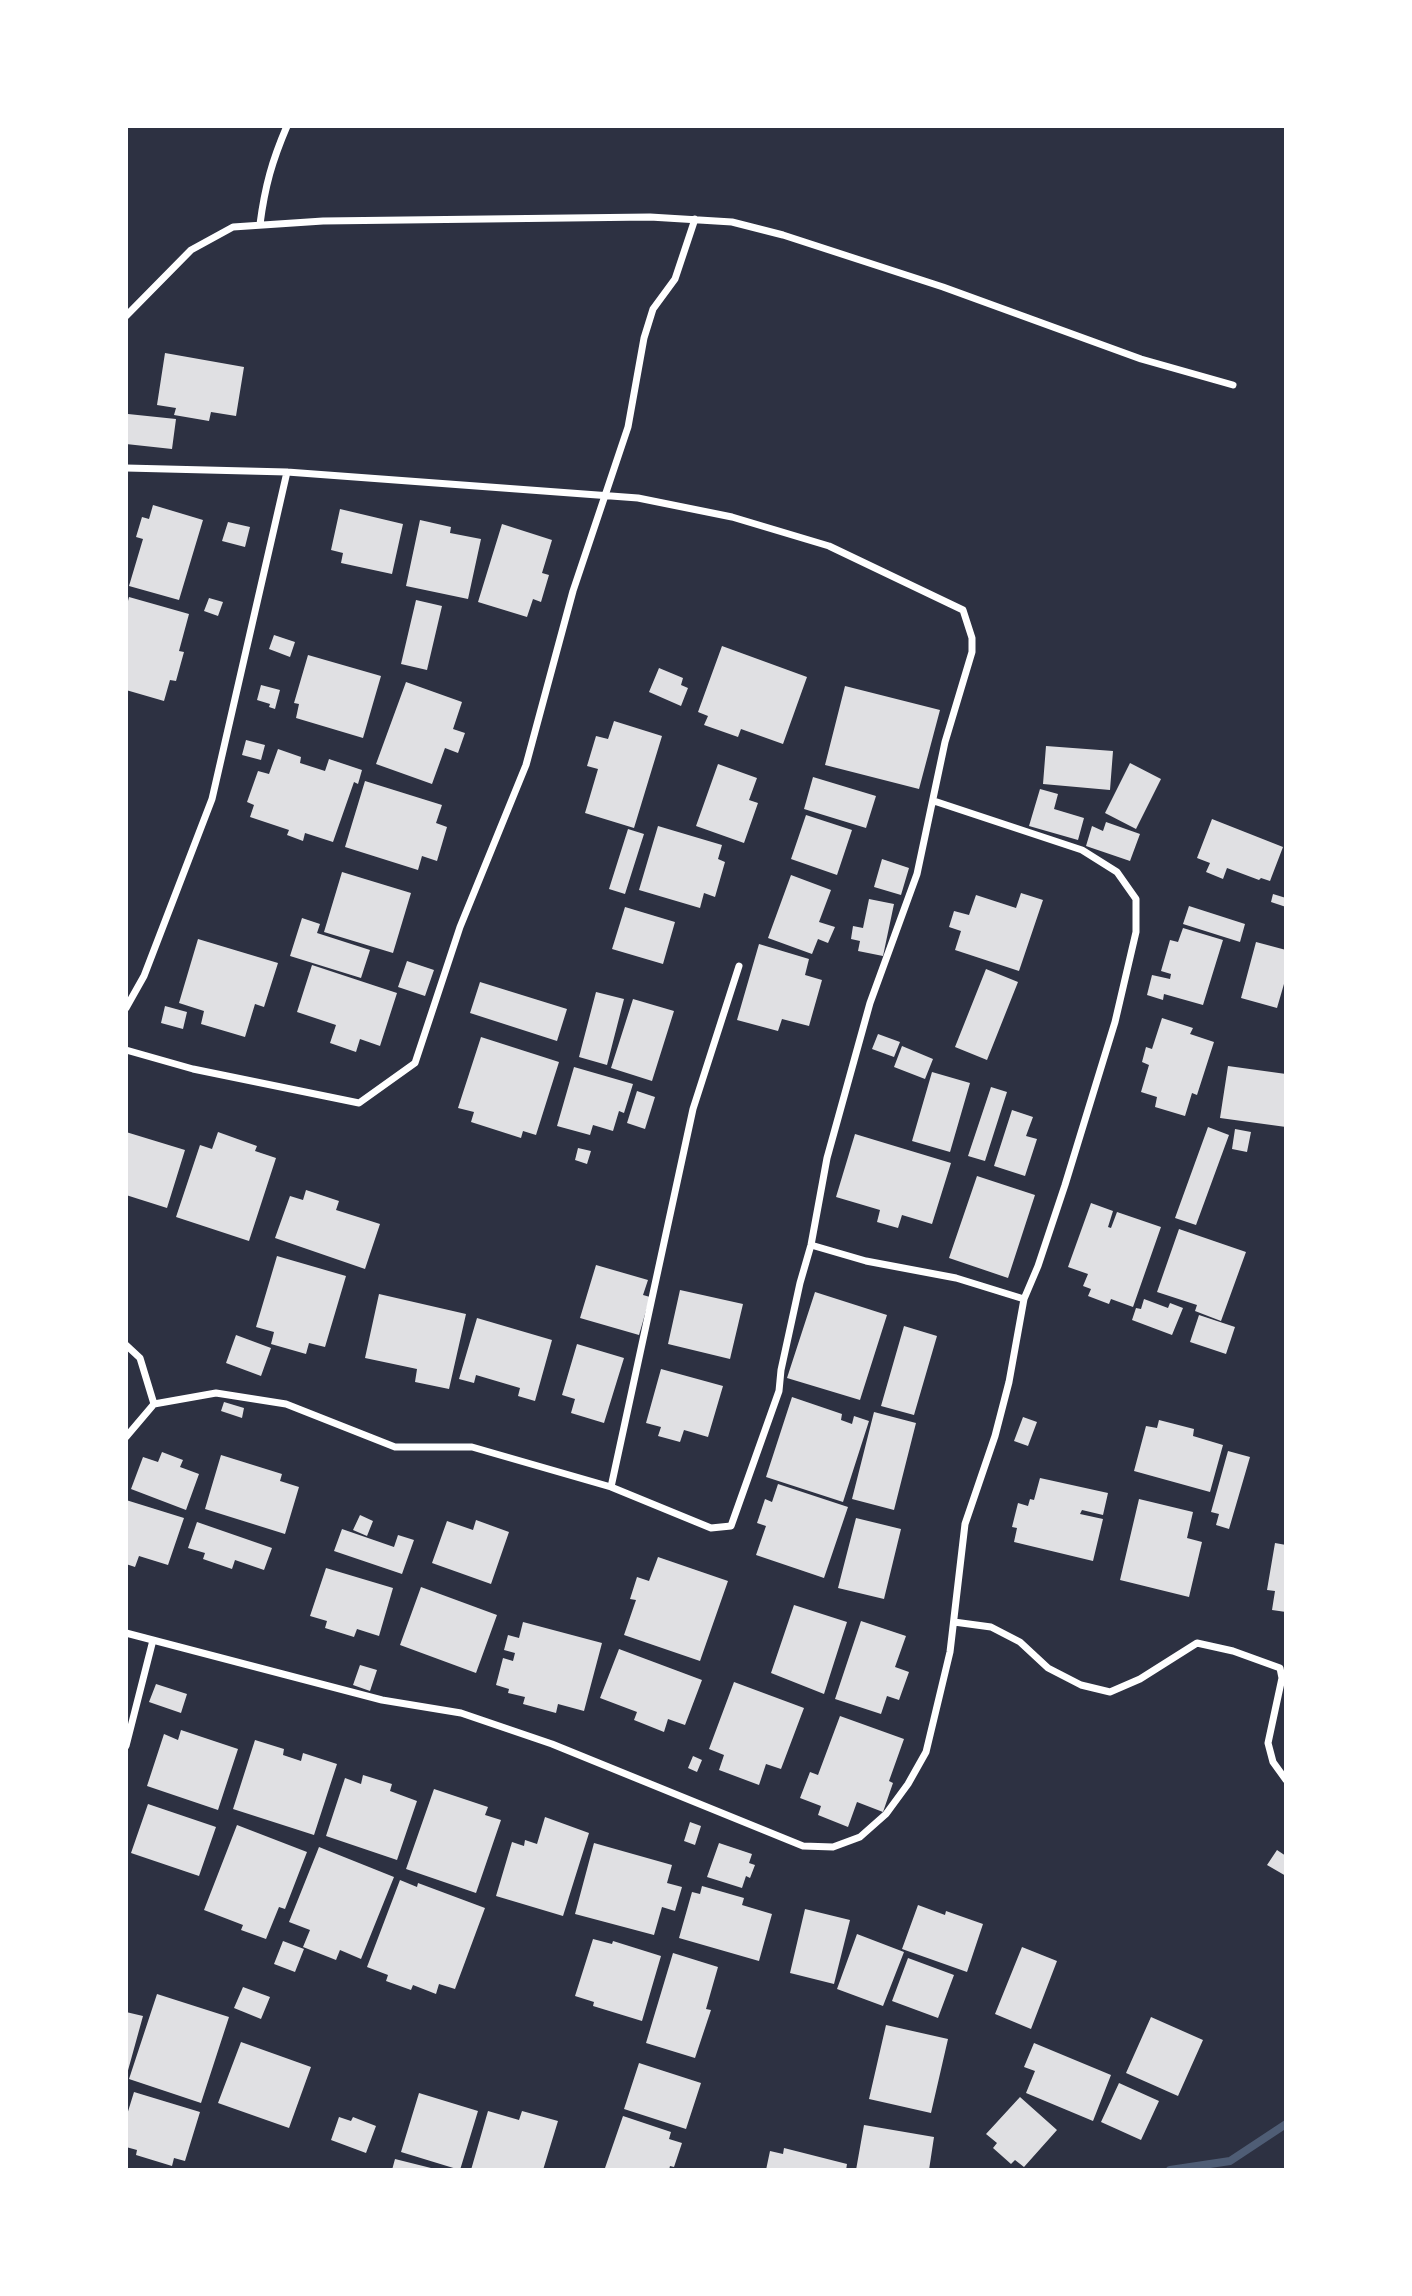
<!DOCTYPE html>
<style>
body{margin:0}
#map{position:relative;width:1412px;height:2296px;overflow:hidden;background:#2d3142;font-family:"Space Grotesk",sans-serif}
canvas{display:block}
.frame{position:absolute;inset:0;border:128px solid #fff;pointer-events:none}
</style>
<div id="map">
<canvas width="1412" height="2296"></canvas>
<div class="frame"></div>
</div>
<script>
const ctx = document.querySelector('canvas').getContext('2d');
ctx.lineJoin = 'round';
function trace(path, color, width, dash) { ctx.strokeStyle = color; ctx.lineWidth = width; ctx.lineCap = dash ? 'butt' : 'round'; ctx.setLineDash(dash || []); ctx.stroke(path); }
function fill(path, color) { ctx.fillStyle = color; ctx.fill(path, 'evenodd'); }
trace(new Path2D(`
 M1170 2170 1230 2161 1286 2124`), '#4f5d75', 8);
fill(new Path2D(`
 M165 353 244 367 236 416 211 412 209 421 174 415 176 408 157 405Z
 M128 414 176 419 172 449 126 444Z
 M153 505 203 520 179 600 129 586 143 539 136 537 142 517 149 519Z
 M340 509 403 524 392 574 341 563 343 553 331 550Z
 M420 520 451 527 450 533 481 539 468 599 406 586Z
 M228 522 250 527 245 547 222 541Z
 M502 524 552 540 542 573 549 575 541 602 533 599 527 617 478 602Z
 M129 597 189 614 179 651 184 652 176 681 170 680 164 701 126 690V609Z
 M209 598 223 602 218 616 204 611Z
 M416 600 442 606 427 670 401 664Z
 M274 635 295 642 290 657 269 649Z
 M722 646 807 677 783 744 741 729 738 737 704 725 708 716 698 712Z
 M308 655 381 676 363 738 296 718 299 704 294 703Z
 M659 668 683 678 681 685 688 688 681 706 649 692Z
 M406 682 462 702 453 729 465 733 458 753 445 748 432 784 376 764Z
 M261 685 280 690 275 709 269 707 270 704 257 700Z
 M845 686 940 710 919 789 825 765Z
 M614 721 662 736 634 828 585 813 598 769 587 766 596 736 608 739Z
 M246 740 265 745 261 760 242 755Z
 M1046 746 1113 751 1110 790 1043 784Z
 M278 749 301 757 300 763 325 771 329 759 362 770 358 784 354 782 333 842 305 833 303 841 287 835 289 830 250 817 254 805 247 802 258 771 269 774Z
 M1130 763 1161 779 1136 829 1105 813Z
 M718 764 757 778 749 800 758 803 744 843 696 826Z
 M813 777 876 796 866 828 804 809Z
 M365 781 442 805 436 823 447 827 437 861 422 856 418 870 345 847Z
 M1040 789 1058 794 1054 809 1084 818 1078 840 1029 826Z
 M806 815 852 830 837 875 791 859Z
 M1212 819 1283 847 1270 881 1261 878 1259 880 1227 868 1223 879 1206 872 1210 863 1197 858Z
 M1106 822 1140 834 1130 861 1086 846 1092 826 1103 831Z
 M658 826 722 845 718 859 725 862 715 897 704 893 700 908 639 890Z
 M628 829 644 834 625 894 609 889Z
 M882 859 909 868 901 895 874 887Z
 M342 872 411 893 393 953 324 932Z
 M791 875 831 890 819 922 835 927 828 943 818 939 812 954 768 938Z
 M1021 893 1043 900 1019 971 955 950 961 931 949 927 954 911 969 915 976 895 1016 908Z
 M1273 894 1286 898V907L1271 902Z
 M869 899 894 904 883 956 858 951 860 941 851 939 853 926 863 928Z
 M1189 906 1245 924 1240 942 1183 924Z
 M625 907 675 922 663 964 612 949Z
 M302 918 320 924 317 933 370 950 361 978 290 956Z
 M1183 928 1223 940 1203 1005 1164 994 1163 1000 1147 995 1152 975 1170 979 1171 974 1161 971 1170 940 1178 942Z
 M198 939 278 963 264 1007 255 1004 245 1037 201 1024 204 1011 179 1003Z
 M1256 942 1286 950V977L1277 1008 1241 998Z
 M759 944 809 959 805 975 822 980 809 1026 782 1019 778 1031 737 1020Z
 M407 961 434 970 425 996 398 987Z
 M312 965 397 993 380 1046 360 1039 356 1052 330 1043 336 1025 297 1012Z
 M986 969 1018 982 987 1060 955 1047Z
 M480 982 567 1009 557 1041 470 1013Z
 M596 992 624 999 607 1065 579 1057Z
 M633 999 674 1011 652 1081 611 1068Z
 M165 1006 187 1012 183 1029 161 1023Z
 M1162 1018 1193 1028 1190 1034 1214 1042 1197 1095 1192 1093 1185 1116 1155 1107 1157 1097 1141 1092 1149 1065 1142 1062 1146 1047 1152 1049Z
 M878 1034 900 1042 894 1057 872 1049Z
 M481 1037 559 1062 536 1135 523 1131 521 1138 471 1122 474 1112 458 1108Z
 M902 1046 933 1059 925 1079 894 1067Z
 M1228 1066 1286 1074V1127L1220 1118Z
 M574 1067 633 1084 624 1113 619 1111 613 1131 593 1125 590 1135 557 1126Z
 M932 1072 970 1083 950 1152 912 1141Z
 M991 1087 1007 1092 985 1161 968 1156Z
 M637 1091 655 1097 645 1129 627 1123Z
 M1012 1110 1033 1117 1026 1136 1037 1139 1025 1176 994 1166Z
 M1208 1127 1229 1135 1196 1225 1175 1218Z
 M1235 1129 1251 1132 1247 1152 1232 1149Z
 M126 1132 185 1150 167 1208 126 1195Z
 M218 1132 257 1146 255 1151 276 1158 249 1241 176 1217 200 1145 212 1149Z
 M855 1134 951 1163 932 1224 902 1215 898 1228 877 1222 880 1210 836 1197Z
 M578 1148 591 1151 587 1164 575 1160Z
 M977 1176 1035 1195 1008 1278 949 1258Z
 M306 1190 339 1201 336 1210 380 1224 365 1269 275 1238 290 1196 303 1200Z
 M1091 1203 1113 1211 1108 1227 1111 1228 1117 1212 1161 1227 1133 1307 1111 1299 1109 1304 1088 1296 1091 1289 1083 1286 1088 1274 1068 1267Z
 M1179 1229 1246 1252 1221 1321 1195 1311 1197 1305 1157 1292Z
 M277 1256 346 1276 325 1347 309 1343 306 1354 271 1344 274 1332 256 1327Z
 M596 1265 648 1280 643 1295 650 1297 639 1335 580 1318Z
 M680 1290 743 1304 730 1359 668 1344Z
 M815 1292 887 1315 860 1400 787 1378Z
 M379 1294 466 1314 449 1389 415 1382 417 1369 365 1358Z
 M1144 1299 1168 1308 1170 1303 1183 1308 1172 1335 1132 1320 1136 1308 1141 1309Z
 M1199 1315 1235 1327 1226 1354 1190 1342Z
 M477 1318 552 1340 535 1401 518 1396 520 1388 476 1375 474 1383 459 1379Z
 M904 1326 937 1336 914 1415 881 1406Z
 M236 1335 271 1348 261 1376 226 1363Z
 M577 1344 624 1358 604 1423 571 1413 575 1399 562 1395Z
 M661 1369 723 1386 708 1437 684 1430 680 1442 658 1436 661 1427 646 1423Z
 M792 1397 842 1414 841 1420 852 1424 854 1416 869 1421 843 1502 766 1477Z
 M224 1402 244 1408 242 1418 221 1411Z
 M874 1412 916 1423 894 1510 852 1499Z
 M1023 1417 1037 1422 1028 1446 1014 1441Z
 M1159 1420 1194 1429 1193 1436 1223 1445 1210 1492 1134 1471 1146 1426 1157 1428Z
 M1228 1451 1250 1457 1229 1529 1216 1525 1219 1514 1211 1512Z
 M162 1452 183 1460 180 1467 199 1474 186 1510 131 1489 143 1457 158 1462Z
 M221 1455 282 1474 280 1481 299 1487 285 1534 205 1509Z
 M1040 1478 1108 1493 1103 1515 1082 1510 1080 1514 1103 1519 1093 1561 1014 1542 1017 1528 1012 1527 1018 1503 1028 1506 1030 1499 1034 1500Z
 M778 1484 848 1507 824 1578 756 1555 766 1526 757 1523 765 1499 772 1502Z
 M1139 1499 1193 1512 1187 1538 1202 1542 1189 1597 1120 1580Z
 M126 1500 184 1518 168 1565 139 1556 135 1567 126 1564Z
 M360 1515 373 1521 367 1536 353 1530Z
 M856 1518 901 1529 884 1599 838 1588Z
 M476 1520 509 1532 491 1584 432 1563 447 1521 473 1530Z
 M197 1522 272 1548 264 1570 235 1560 232 1569 203 1559 205 1553 188 1548Z
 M342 1529 394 1547 398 1535 414 1540 402 1574 334 1551Z
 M1275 1543 1286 1545V1612L1272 1610 1275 1591 1267 1590Z
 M658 1557 728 1581 700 1661 624 1635 636 1600 630 1599 637 1577 649 1581Z
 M326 1568 393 1588 379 1636 357 1629 354 1637 325 1628 327 1621 310 1616Z
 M421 1587 497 1615 476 1673 400 1645Z
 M794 1605 847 1622 824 1694 771 1673Z
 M861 1621 906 1636 895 1667 909 1672 899 1700 887 1696 881 1714 835 1699Z
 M523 1622 602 1643 584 1711 558 1704 556 1713 523 1704 525 1697 508 1693 509 1689 496 1685 503 1658 513 1661 515 1653 504 1650 508 1635 519 1638Z
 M619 1649 702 1680 685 1725 668 1719 664 1732 634 1720 637 1712 600 1698Z
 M360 1665 377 1670 370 1691 353 1685Z
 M734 1682 804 1708 781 1769 766 1764 759 1785 719 1770 724 1755 709 1749Z
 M156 1684 187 1694 181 1713 149 1702Z
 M840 1716 904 1739 889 1781 893 1783 883 1812 857 1802 848 1827 818 1815 821 1806 800 1798 810 1772 818 1775Z
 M181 1730 238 1749 218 1810 147 1786 164 1734 178 1740Z
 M255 1740 284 1749 283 1755 301 1761 303 1753 337 1764 314 1835 233 1809Z
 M693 1756 702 1760 697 1772 688 1768Z
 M363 1775 392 1784 390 1791 417 1801 397 1860 326 1836 345 1778 361 1784Z
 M434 1789 488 1807 485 1815 501 1820 476 1893 406 1869Z
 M148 1804 216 1827 199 1876 131 1853Z
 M545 1817 589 1833 563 1916 496 1896 512 1842 524 1846 525 1840 537 1844Z
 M690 1822 701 1826 695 1845 684 1841Z
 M237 1825 307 1852 285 1909 279 1907 266 1939 241 1930 243 1925 204 1910Z
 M594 1843 672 1865 667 1883 682 1887 675 1911 662 1907 654 1935 575 1914Z
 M719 1843 752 1854 749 1863 755 1865 750 1878 746 1876 742 1888 707 1877Z
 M319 1847 394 1877 361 1959 340 1950 336 1960 303 1947 310 1930 289 1922Z
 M1277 1850 1286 1856V1876L1267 1865Z
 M400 1880 417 1887 418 1883 485 1908 455 1989 439 1984 436 1994 413 1985 411 1990 386 1981 388 1975 367 1967Z
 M702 1886 744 1898 742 1905 772 1914 759 1961 679 1938 692 1892 700 1894Z
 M918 1905 945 1915 946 1911 983 1924 967 1972 902 1949Z
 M805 1909 850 1920 834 1984 790 1973Z
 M857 1934 904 1952 883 2006 837 1989Z
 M593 1939 612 1944 613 1941 661 1956 642 2021 593 2006 594 2002 575 1996Z
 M283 1941 304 1949 295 1972 274 1964Z
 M1022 1947 1057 1961 1031 2029 995 2014Z
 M673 1953 718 1967 706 2009 711 2010 695 2058 646 2043Z
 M908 1958 954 1975 938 2018 892 2001Z
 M243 1987 270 1997 261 2019 234 2008Z
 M157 1994 229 2017 201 2103 129 2079Z
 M126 2012 143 2016 127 2074H126Z
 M1151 2017 1203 2040 1178 2096 1126 2073Z
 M886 2025 948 2039 931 2113 869 2099Z
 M241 2042 311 2067 289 2128 218 2103Z
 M1034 2043 1111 2075 1093 2121 1026 2093 1035 2071 1024 2067Z
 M639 2063 701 2083 686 2129 624 2109Z
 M1119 2083 1159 2101 1141 2140 1101 2122Z
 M134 2092 200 2112 185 2161 174 2158 172 2166 136 2155 137 2150 126 2147V2118Z
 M419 2093 478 2111 460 2170 401 2152Z
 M1020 2097 1057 2130 1024 2167 1015 2160 1011 2164 993 2148 997 2143 986 2134Z
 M488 2111 519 2120 522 2111 558 2121 543 2170H471Z
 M623 2116 671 2132 669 2139 682 2143 674 2167 670 2166 669 2170 605 2168Z
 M339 2117 351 2121 353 2117 376 2126 366 2153 331 2140Z
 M864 2125 934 2137 929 2170H856Z
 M784 2148 847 2164 846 2170H766L770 2151 783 2154Z
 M395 2159 435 2169V2170H392Z`), '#e0e0e3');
trace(new Path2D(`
 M260 224C265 186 272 161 287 126
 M126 316 191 250 233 227 323 221 650 217 732 222 783 235 943 287 1141 359 1233 385
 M126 468 287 472 638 498 732 517 829 546 963 610 972 638V652L945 742 917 874 870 1003 827 1158 811 1245 800 1283 781 1370 779 1391 731 1526 711 1528 611 1487 472 1447H395L286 1404 216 1393 154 1404 126 1437
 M126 1008 144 976 212 799 287 472
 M126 1050 193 1069 359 1103 415 1063 460 927 526 765 573 591 628 427 644 338 653 309 675 279 695 219
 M811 1245 866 1261 956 1278 1024 1299
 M126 1345 140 1358 154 1404
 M611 1487 693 1109 739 966
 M954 1622 991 1627 1020 1642 1048 1668 1081 1685 1110 1692 1140 1679 1197 1643 1233 1651 1280 1668 1282 1678 1268 1743 1273 1762 1286 1780
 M126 1633 382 1700 461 1713 552 1744 803 1846 833 1847 860 1837 886 1814 908 1784 926 1752 950 1652 965 1524 995 1436 1009 1382 1024 1299 1038 1266 1065 1185 1115 1022 1136 932V899L1117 872 1082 850 934 801
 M126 1746 153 1640`), '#fff', 7);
</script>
